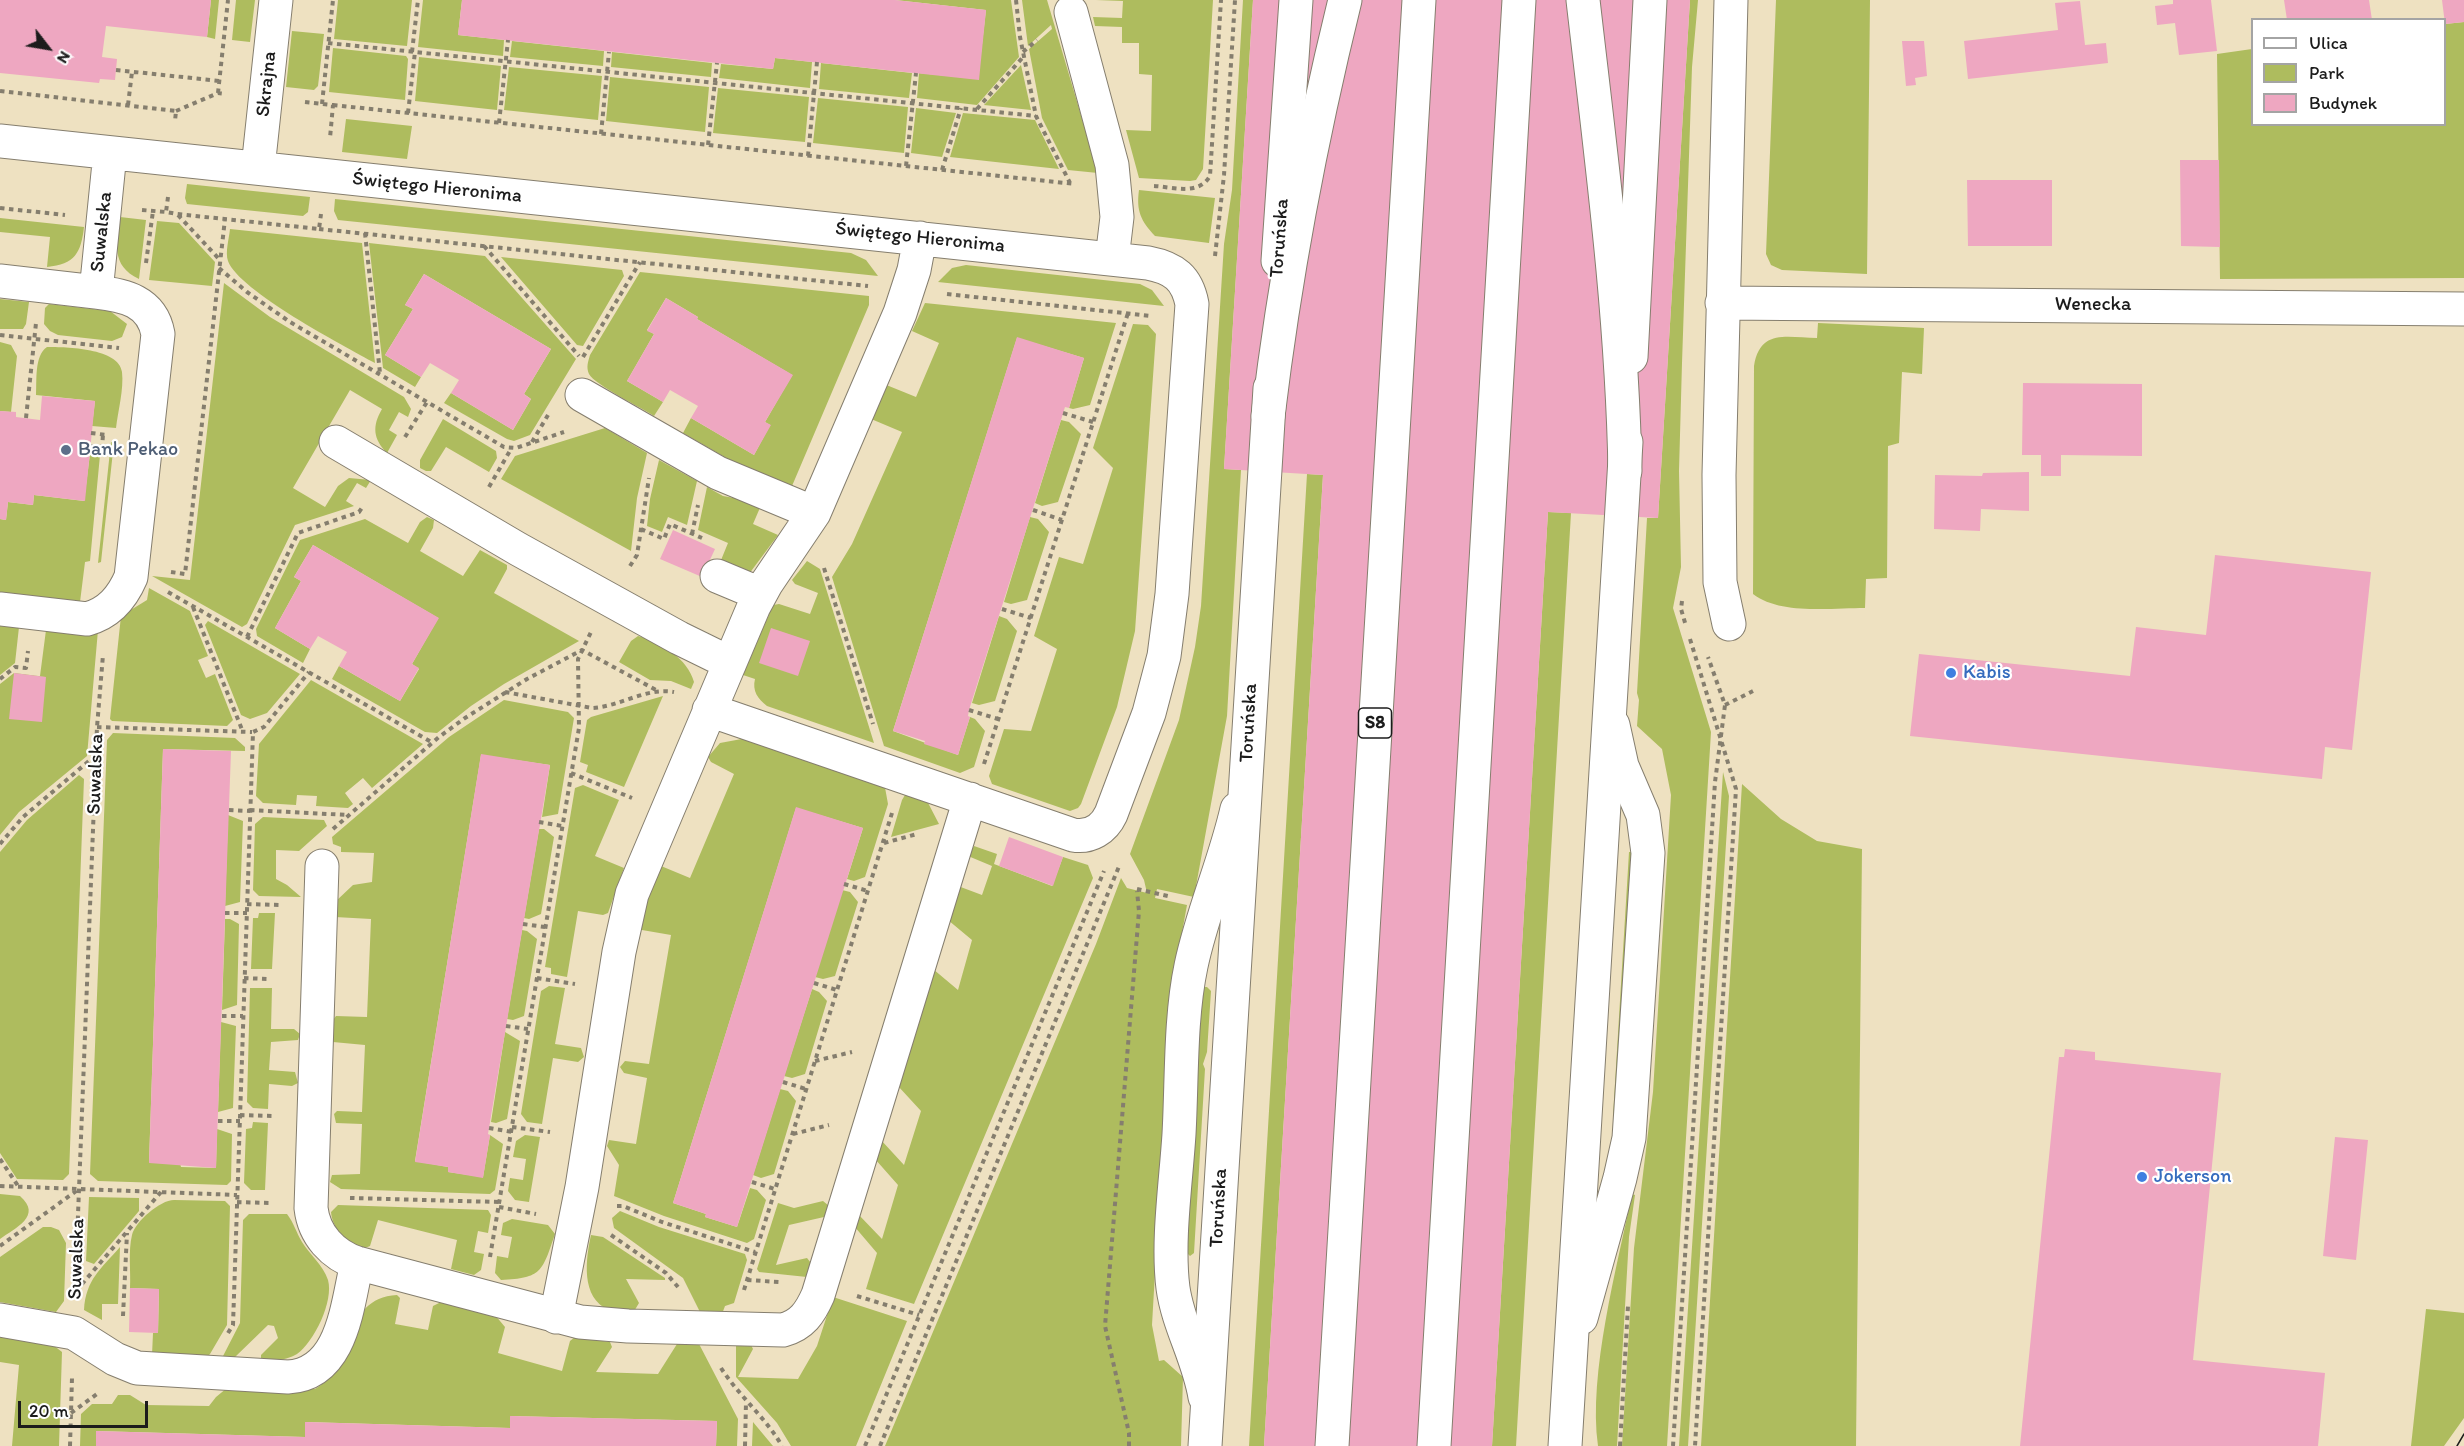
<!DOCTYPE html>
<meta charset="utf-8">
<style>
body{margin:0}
#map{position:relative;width:2464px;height:1446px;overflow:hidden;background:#eee1c1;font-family:Itim,sans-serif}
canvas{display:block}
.legend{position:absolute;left:2251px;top:18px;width:195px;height:108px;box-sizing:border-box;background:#fff;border:2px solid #a4a4a4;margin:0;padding:8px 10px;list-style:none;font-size:18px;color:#1c1c1c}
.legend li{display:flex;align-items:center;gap:12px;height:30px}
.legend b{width:30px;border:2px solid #a4a4a4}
.north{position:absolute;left:18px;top:18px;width:60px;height:60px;-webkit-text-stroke:4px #fff;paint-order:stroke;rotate:121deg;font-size:16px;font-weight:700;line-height:24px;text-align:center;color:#1c1c1c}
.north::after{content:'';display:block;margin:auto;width:21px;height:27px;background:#1c1c1c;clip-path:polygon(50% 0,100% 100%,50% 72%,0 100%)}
.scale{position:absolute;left:18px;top:1401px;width:130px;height:27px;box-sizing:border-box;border:3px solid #1c1c1c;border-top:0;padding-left:8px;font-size:18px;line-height:21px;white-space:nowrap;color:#1c1c1c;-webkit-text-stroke:4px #fff;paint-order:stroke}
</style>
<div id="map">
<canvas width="2464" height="1446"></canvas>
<ul class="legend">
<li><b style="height:8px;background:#fff"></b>Ulica</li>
<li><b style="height:16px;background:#aebc5e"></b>Park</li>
<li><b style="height:16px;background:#eea7c1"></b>Budynek</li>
</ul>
<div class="north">N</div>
<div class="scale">20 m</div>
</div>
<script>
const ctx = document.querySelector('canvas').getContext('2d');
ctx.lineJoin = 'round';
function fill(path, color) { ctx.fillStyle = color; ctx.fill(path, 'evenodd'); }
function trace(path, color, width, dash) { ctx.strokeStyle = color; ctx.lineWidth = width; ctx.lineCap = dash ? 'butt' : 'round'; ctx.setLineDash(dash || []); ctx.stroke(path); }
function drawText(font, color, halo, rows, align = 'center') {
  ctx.font = font + ' Itim,sans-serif'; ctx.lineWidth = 4.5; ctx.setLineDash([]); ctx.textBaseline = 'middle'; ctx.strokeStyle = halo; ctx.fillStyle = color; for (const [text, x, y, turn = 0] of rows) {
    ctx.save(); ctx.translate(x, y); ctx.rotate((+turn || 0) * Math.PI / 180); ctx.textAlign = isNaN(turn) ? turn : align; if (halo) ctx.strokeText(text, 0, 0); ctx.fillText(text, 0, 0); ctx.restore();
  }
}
fill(new Path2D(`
 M211 0H219L215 39 207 37Z
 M236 0H255L250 42 232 40Z
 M338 0H412L407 46 334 39Z
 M423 0H462L458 35 504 40 503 56 418 47Z
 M895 0H1011L1019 57 977 105 917 98 919 73 978 79 986 10Z
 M1022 0H1047L1098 173 1068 170 1042 118 1029 49 1052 29 1051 25 1028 46Z
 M1096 0H1213L1203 169 1196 180 1190 181 1139 178 1126 130 1151 131 1152 75 1139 74V43H1122V27L1095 26 1093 17 1122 18 1123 1Z
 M1243 0H1253L1224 469 1241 470 1227 716 1194 897 1157 889 1155 898 1187 905 1171 993 1152 1325 1159 1361 1164 1360 1183 1377 1181 1446H885L1096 944 1121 878 1127 888 1147 893 1144 880 1130 854 1179 720 1195 647 1201 606 1224 244 1232 190Z
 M1690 0H1698L1692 67 1682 363 1679 471 1681 567 1673 608 1711 732 1667 1446H1622L1634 1248 1653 1092 1671 795 1662 749 1637 726 1639 700 1637 693 1647 518H1658Z
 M1776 0H1870L1867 274 1782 270 1771 265 1766 254Z
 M2464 22V278L2220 279 2217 54 2252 49V124H2444L2445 24Z
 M292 31 324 34 318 86 314 90 286 87Z
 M512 41 604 51 603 66 510 57Z
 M333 48 406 56 408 59 405 100 329 92Z
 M612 52 712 63 711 77 611 67Z
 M419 57 501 66 497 110 415 101Z
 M775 58 812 62 810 88 719 78 721 64 773 69Z
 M821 63 912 73 909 98 819 89Z
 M1021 65 1031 110 984 105Z
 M509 67 602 76 598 120 504 110Z
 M610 77 709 87 705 132 606 121Z
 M718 88 809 97 805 142 713 133Z
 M818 98 908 107 904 153 813 143Z
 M916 108 956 113 942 157 911 153Z
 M963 113 1035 120 1059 169 950 157Z
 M346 119 412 126 407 159 342 152Z
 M187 184 310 197 308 212 303 216 187 204 185 198Z
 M1139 190 1215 198 1209 243 1155 236C1141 221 1136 211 1139 190Z
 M335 199 851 253 866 260 878 276 338 220 334 211Z
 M120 217 146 220 139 279C110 265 117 243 120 217Z
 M0 218 84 227C81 253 75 264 47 267L50 237 0 232Z
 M157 221 179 223 215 262 212 286 149 280Z
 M230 229 362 243 375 363C344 346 239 291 228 261 225 252 229 239 230 229Z
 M369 243 485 256 576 359 530 435 514 441 507 439 444 403 451 393 513 430 531 399 524 394 551 349 424 274 405 305 413 309 385 355 421 377 415 387 383 368Z
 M501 257 622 270 624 276 583 346 577 345Z
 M966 265 1140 284 1152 290 1164 306 938 282 952 268Z
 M640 272 869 296V305L792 486 784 489 770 483 683 433 691 418 754 455 770 425 765 422 792 375 697 319 698 317 666 298 647 330 654 334 627 381 663 402 654 416C642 408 595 385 589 374 586 367 588 362 590 355Z
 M224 283 270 317 404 397 411 409 408 417 399 412 389 430 397 435 387 453C373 439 372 426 382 409L350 390 293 488 325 507 338 486 349 478 371 480 366 488 357 483 346 501 354 506 295 525 247 624 242 627 152 576 190 580Z
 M0 299 29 302 26 324 23 329H0Z
 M925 303 1116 323 1090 405 1073 409 1069 408 1084 358 1017 338 893 731 958 755 970 717 975 719 985 731 974 767 960 773 884 746 832 577 852 544 902 432 864 416 879 382 916 397 939 343 912 331Z
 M49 304 110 311 127 324 122 337 112 341 58 335 50 331 44 324 45 308Z
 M1818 323 1924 328 1922 374 1902 372 1899 443 1888 446 1887 578 1866 579 1865 608C1832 608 1780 615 1753 594L1754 366C1760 328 1788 338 1817 338Z
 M1133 324 1148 325 1156 334 1135 631 1117 707 1081 804 1078 808 1070 811 992 784 989 776 1004 729 1031 731 1057 649 1034 636 1059 557 1083 564 1113 468 1093 448Z
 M0 342 11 345 17 356 11 412 0 411Z
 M47 347C66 347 119 348 122 372 124 389 118 411 116 428L92 426 95 401 36 395C37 381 34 356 47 347Z
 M443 419 496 451 497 458 489 472 446 447 431 471H426L420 468V460Z
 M1061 420 1069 422 1081 434 1058 502 1042 506 1035 503Z
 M605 428 647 453 637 498 631 551 501 479 515 456Z
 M111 442H114L101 562 98 563Z
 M90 454 100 455 90 561 85 562 80 602 0 593V519L6 520 8 502 33 505 34 495 84 501Z
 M659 460 697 481 687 525 668 517 662 532 647 526 650 499Z
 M1307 474 1323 475 1264 1446H1249Z
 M707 487 723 496 762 503 753 524 778 535 749 574 719 565 728 543 698 530Z
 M1548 512 1571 513 1516 1446H1492Z
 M427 517 434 520 433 528 420 551 463 576 480 550 507 565V569L494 593 579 641 504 684 471 706 437 733 425 732 332 679 339 666 400 701 419 669 412 664 438 618 313 545 294 577 301 581 275 628 310 649 303 663 257 636 256 629 300 540 365 519 408 543 420 522Z
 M1030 517 1038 519 1049 532 1027 600 1011 604 1004 602Z
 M807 561 820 569 874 743 767 706C758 699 752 691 755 679L743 675 773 605 779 604 810 614 818 593 795 584 792 580Z
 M149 588 190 611 208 656 198 660 206 678 215 674 233 720 227 726 112 721 110 719 121 616 147 600Z
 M999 616 1007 619 1017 631 995 701 979 705 972 703Z
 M208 621 300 674 267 713 250 719 241 715 205 625Z
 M0 626 19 627 15 663 0 675Z
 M46 630 89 636 98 630 87 756 19 812 0 835V684L14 673 46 677 40 676Z
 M638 636C661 642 688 659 694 682L691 689 671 681 650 680 619 662 631 641Z
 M311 680 423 744 372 788 363 778 345 793 353 804 348 808 316 806 317 796 297 795 296 805 263 803 256 796 259 744Z
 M663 696 624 787 586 772 588 765 580 762 587 720 591 717Z
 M504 700 568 712 574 718 558 814 542 817 550 765 481 755 415 1161 448 1167V1172L483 1177 490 1135 503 1144 495 1190 490 1194 341 1189 330 1182 332 1175 360 1174 362 1124 336 1123 334 1114 337 1111 362 1112 365 1045 333 1042V1020L336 1016 367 1017 371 919 335 917V902L353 885 372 882 374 853 341 852V847L333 844 332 837 449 737Z
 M113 733 235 738 245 747V751L163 749 149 1162 180 1163 181 1167 216 1168 217 1129 232 1134 231 1181 227 1185 98 1181 90 1174 107 740Z
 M747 738 884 782 888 804 865 877 854 881 847 879 863 828 796 808 673 1203 706 1214 705 1217 737 1227 750 1188 757 1190 766 1200 754 1239 747 1243 664 1216 614 1196 619 1165 607 1146 609 1140 636 1144 647 1078 624 1073 620 1067 625 1061 649 1064 671 935 642 930 637 919 661 866 690 878 734 774 711 762 708 757 720 743Z
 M1723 772 1729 796 1688 1446H1679Z
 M79 775 84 779 69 1174 63 1180 17 1179 0 1153V852L27 820Z
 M1742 784 1781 819 1817 841 1862 849 1856 1446H1701Z
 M583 785 619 800 595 856 624 868 608 913 603 915 578 911 567 977 551 974V968L545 967 575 788Z
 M908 790 926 799 939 824 891 837 902 800Z
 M228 815 243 821 240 902 225 906Z
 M263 817 324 820 327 826 299 851 276 850V879L287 885 301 897 259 896 253 890 255 824Z
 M539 829H544L554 837 541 914 529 919 524 918Z
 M974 846 997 854 994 864 1052 886 1063 857 1088 865 1093 878 914 1304 866 1289 877 1253 854 1226 858 1214 882 1239 898 1185 875 1159 881 1140 904 1165 921 1111 898 1086 933 969 958 990 972 940 948 920 958 886 982 895 992 866 968 856Z
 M1629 852H1633L1616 1121 1613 1116Z
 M842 890 850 892 858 902 835 976 823 979 815 977Z
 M259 913H275L272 969H251L253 918H258Z
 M225 919H230L239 924 237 1005 222 1010Z
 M522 930 527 931 537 939 524 1016 513 1020 507 1019Z
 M549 986 565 988 555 1044 581 1048 584 1057 578 1062 553 1058 542 1124 527 1122 521 1114 541 991Z
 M1203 987H1207L1211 991 1207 1052 1203 1064 1205 1069 1194 1253 1190 1256 1185 1251 1201 990Z
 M250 988H272L271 1029H294L300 1034 298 1040 271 1042 269 1070 295 1072 298 1083 292 1086 269 1084 268 1109 253 1108 247 1102Z
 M812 989 819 992 827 1001 805 1074 792 1078 784 1076Z
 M221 1022 236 1026 233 1108 218 1112Z
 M505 1032 520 1041 507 1119 496 1123 491 1122Z
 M780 1089 788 1091 796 1101 774 1174 761 1178 753 1175Z
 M253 1122 268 1123 265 1190H251L244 1183 246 1129 252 1128Z
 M525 1135 540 1137 529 1202 515 1200 508 1191 510 1178 523 1180 526 1159 513 1157 516 1141Z
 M0 1194 20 1196C43 1216 15 1228 0 1239Z
 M1632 1194 1635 1195 1629 1237 1617 1446H1598C1588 1374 1617 1267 1632 1194Z
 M89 1197 139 1198V1211L94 1264 86 1261Z
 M174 1200 225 1201 230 1206 227 1325 210 1354 206 1358 152 1355 153 1333H158L159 1289 130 1288C131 1272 128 1251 132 1235 135 1222 160 1200 174 1200Z
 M823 1201 829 1206 824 1217 789 1225 776 1265 807 1258 811 1263 807 1277 759 1272 757 1269 778 1203 794 1208Z
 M338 1205 488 1210 491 1215 488 1233 478 1231 474 1252 484 1254 481 1270 474 1275 451 1269 457 1240 378 1220 370 1246C352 1254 332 1229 331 1212Z
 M620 1211 659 1227 745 1254 747 1260 734 1303 725 1306 722 1314H701L683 1278 614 1228 612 1218Z
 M249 1214H287C294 1223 296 1232 302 1242 310 1255 323 1265 328 1280 334 1301 314 1342 297 1354 288 1360 271 1362 261 1358V1355L278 1338 274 1326 268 1325 234 1358H222L240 1323 243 1220Z
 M512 1219 548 1225 555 1234C542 1272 542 1278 501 1280L495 1273 497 1256 508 1258 512 1237 501 1235 503 1223Z
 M43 1227H51L59 1230 66 1243 64 1301 56 1312 0 1302V1257Z
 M591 1235 603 1237 665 1278V1280L626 1279 639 1303 633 1313C626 1312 616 1312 609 1310 580 1298 586 1258 591 1235Z
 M120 1247 118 1304H102V1320L84 1310C86 1279 101 1269 120 1247Z
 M397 1295 400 1298 395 1324 428 1330 433 1306 455 1295 495 1315 505 1327 498 1353 562 1371 570 1341 575 1337 610 1342 612 1347 596 1372 658 1374 677 1344 681 1342H698L738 1419 737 1446H716L717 1421 511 1416 510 1428 306 1422 305 1437 96 1431V1446H80L81 1414 92 1404H112L118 1395H130L146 1405 209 1406 216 1397 227 1388 315 1389C357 1367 340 1298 397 1295Z
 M833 1297 907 1321 856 1446H791L777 1423 736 1377V1343L751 1345 753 1349 738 1377 798 1379 817 1346Z
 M2426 1309 2464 1313V1418L2444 1446H2411Z
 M0 1332 48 1341 62 1352 59 1446H12L19 1365 0 1362Z
 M753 1422 773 1446H752Z`), '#aebc5e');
fill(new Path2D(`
 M0 0H211L207 37 106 26 102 57 117 59 115 80 100 79 99 83 0 73Z
 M462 0H895L986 10 979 80 775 58 773 69 458 35Z
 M1253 0H1690L1658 518 1548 512 1492 1446H1264L1323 475 1224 469Z
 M2173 0H2211L2217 51 2179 55 2175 23 2157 25 2155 6 2173 4Z
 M2284 0H2369L2372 20H2287Z
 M2442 0H2464V22L2445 24Z
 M2080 1 2085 45 2106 43 2108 63 1968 79 1964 41 2058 30 2055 3Z
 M1902 41H1924L1927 76 1915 78 1916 85 1906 86Z
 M2180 160H2219L2220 247 2181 246Z
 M1967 180H2052V246H1968Z
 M424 274 551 349 524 394 531 399 513 430 451 393 459 380 430 363 421 377 385 355 413 309 405 305Z
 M666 298 698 317 697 319 793 375 765 422 771 425 754 455 691 418 698 406 670 390 663 402 627 381 654 334 647 331Z
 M1017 337 1084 358 1069 408 1065 407 1061 420 969 710 968 716 970 717 958 755 924 744 925 741 893 731Z
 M2023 383 2142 384V456L2061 455V476H2041V455H2022Z
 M42 396 95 401 85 501 34 495 33 505 8 502 6 520 0 519V411L16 412V417L40 420Z
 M2029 472V511L1981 509 1980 531 1934 529 1935 475 1982 476 1983 473Z
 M673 530 715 549 702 577 660 559Z
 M313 545 439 618 412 664 419 668 400 701 339 666 347 652 318 636 310 649 275 628 301 581 294 577Z
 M2215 555 2371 572 2352 750 2325 747 2322 779 1910 736 1919 654 2130 676 2136 627 2206 635Z
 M771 628 810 641 798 676 759 663Z
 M14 673 46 677 42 722 9 719Z
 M163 749 231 751 216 1168 149 1163Z
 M481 754 550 765 488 1134 490 1135 483 1178 448 1172V1167L415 1162Z
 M796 807 863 828 737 1227 705 1217 706 1214 673 1203Z
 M1009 837 1063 857 1053 886 999 866Z
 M2065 1049 2095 1052V1060L2221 1073 2193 1360 2325 1373 2318 1446H2020L2059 1057H2064Z
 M2335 1137 2368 1140 2356 1260 2323 1256Z
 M130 1288 159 1289 158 1333 129 1332Z
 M510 1416 717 1421 716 1446H96V1431L305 1437V1422L510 1428Z`), '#eea7c1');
const minor = new Path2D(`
 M1071 12 1112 165 1117 217 1112 259
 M0 141 1148 263C1174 268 1187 278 1192 304L1172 594 1164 656 1149 713 1111 814C1104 829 1090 838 1073 835L709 710
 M258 168 276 0
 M0 281 96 292
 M1722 303 2464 309
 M582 395 718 473 814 513
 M336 442 518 549 679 638 730 663
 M717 576 760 594
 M0 609 87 619C109 613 122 598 131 577L158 334C152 301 124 295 96 292L110 153
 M1729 624 1720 582 1719 475 1731 0
 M322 866 311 1208C314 1235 333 1255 357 1263L580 1322 628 1326 783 1330C802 1325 810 1313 818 1295L970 799
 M556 1317 582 1187 619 952 632 894 754 606 766 584 814 513 900 313 914 270 920 238
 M1581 1318 1620 1178 1629 1138 1648 853 1643 815 1622 766 1613 725
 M0 1320 74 1333 115 1359 137 1368 288 1377C343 1374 347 1305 357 1263
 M1205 1397C1199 1359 1178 1325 1173 1288 1167 1241 1176 1182 1179 1134 1182 1080 1180 1018 1191 966 1202 913 1225 862 1237 809`);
const major = new Path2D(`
 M1278 261 1296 0
 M1631 357 1650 0
 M1205 1446 1270 388
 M1565 1446 1626 442`);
const highway = new Path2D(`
 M1583 0C1601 157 1622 313 1625 471
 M1268 416C1285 275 1311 138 1345 0
 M1332 1446 1419 0
 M1434 1446 1519 0`);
trace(minor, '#857e6e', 35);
trace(major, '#857e6e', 35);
trace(highway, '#857e6e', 35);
trace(new Path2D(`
 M1016 0 1020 37 1036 116 1070 183
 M328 43 1036 116
 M412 52 418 0
 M1023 52 1037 40
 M116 70 220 81
 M0 91 176 111 175 121
 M218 93 228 0
 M305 102 333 105 330 138
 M322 104 333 0
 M128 105 132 72
 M333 105 1075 184
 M977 109 1024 56
 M176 111 218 93 226 94
 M408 113 415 52
 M499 123 508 40
 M601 134 609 52
 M708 145 717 63
 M808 156 817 62
 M906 166 916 73
 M942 170 961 108
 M1154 186C1174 187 1198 196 1210 176L1221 0
 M168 197 166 212 177 214 319 229 321 214
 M0 208 65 215
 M142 210 166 212
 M178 215 220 260
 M319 229 868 286
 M365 233 380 373
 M484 246 579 356
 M1215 256 1224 175 1235 0
 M146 263 153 211
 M219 268 247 292 290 322 504 447 516 448 564 432
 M947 294 1151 316
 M0 335 119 348
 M583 357 640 262
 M1063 413 1093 422
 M26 418 36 323
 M91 433 107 435
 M405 437 427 402
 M532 442 548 415
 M90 446 100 448 105 453
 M102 449 103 434
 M489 487 511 449
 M1033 510 1062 520
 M641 529 664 539 670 524 702 538
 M692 534 698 505
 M630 566 637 555 649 478
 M824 568 873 724
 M171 572 185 574 225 219
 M168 592 433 743
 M1682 601 1681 609 1686 626
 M193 607 243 732
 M1002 609 1031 618
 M247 637 298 533 359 512 364 505
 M1690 639 1736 789 1695 1446
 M0 679 15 667 26 668 28 651
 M505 692 592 708C619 707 646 687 674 692
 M1725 705 1753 691
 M969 710 998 719
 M97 727 252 732
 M984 764 1128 313
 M571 773 632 798
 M229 810 250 811
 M250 810 348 815
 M539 822 562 826
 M333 829 439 737 465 718 527 679 582 650 658 691
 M884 843 917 834
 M0 844 23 817 96 755
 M844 884 868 891
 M1137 889 1168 896
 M247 904 282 905
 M225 913H247
 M523 924 545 927
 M244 978 267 979
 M537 978 575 984
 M814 983 837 990
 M222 1016H243
 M506 1026 528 1029
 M815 1061 852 1052
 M783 1082 806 1089
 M240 1115 275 1116
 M218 1121H240
 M512 1127 550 1132
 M489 1128 512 1132
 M793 1134 829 1125
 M0 1159 18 1186
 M752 1182 775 1189
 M0 1186 237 1195
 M350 1198 499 1202
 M237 1202 272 1203
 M617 1206H623L662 1222 755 1252
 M499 1207 536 1214
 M611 1235 666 1273 678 1287
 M0 1246 79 1189
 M490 1257 579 728 578 659 591 632
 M747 1280 779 1282
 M744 1290 892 813
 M76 1291 161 1192
 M75 1292 97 727 103 655
 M857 1296 919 1315
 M123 1316 127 1233
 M228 1333 233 1325 253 732 264 727 309 672
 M721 1368C739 1396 766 1418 782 1446
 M71 1413 97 1394
 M70 1446 72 1378
 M745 1446 746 1402
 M865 1446 1104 871
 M880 1446 1120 864
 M1129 1446V1433L1105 1326 1139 911 1137 891
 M1620 1446 1628 1306
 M1673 1446 1715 782 1725 705 1708 657`), '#857e6e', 4, [4.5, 4.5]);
trace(minor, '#fff', 33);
trace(major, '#fff', 33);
trace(highway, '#fff', 33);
trace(new Path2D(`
 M2457 1446 2464 1434`), '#1c1c1c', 1.5);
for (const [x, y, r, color] of [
 [66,450,6,"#5c6f8a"],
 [1951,673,6,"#3f7fe0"],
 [2142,1177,6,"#3f7fe0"]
]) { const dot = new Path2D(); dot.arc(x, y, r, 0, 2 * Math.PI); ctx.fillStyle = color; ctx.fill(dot); trace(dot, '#fff', 2); }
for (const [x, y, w] of [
 [1375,723,33]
]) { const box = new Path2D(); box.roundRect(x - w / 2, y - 15, w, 30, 4.5); ctx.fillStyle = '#fff'; ctx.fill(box); trace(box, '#1c1c1c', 1.5); }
drawText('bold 18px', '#1c1c1c', null, [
 ["S8",1375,723]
]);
drawText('20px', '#1c1c1c', '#fff', [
 ["Skrajna",267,84,-84],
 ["Świętego Hieronima",437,188,6],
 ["Suwalska",102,232,-84],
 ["Świętego Hieronima",920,238,6],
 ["Toruńska",1280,238,-86],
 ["Wenecka",2093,305],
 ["Toruńska",1249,723,-87],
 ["Suwalska",96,774,-88],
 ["Toruńska",1219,1208,-87],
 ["Suwalska",77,1259,-88]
]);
drawText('20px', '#4e5e75', '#fff', [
 ["Bank Pekao",78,450]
], 'left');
drawText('20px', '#366cbe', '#fff', [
 ["Kabis",1963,673],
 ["Jokerson",2154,1177]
], 'left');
</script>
